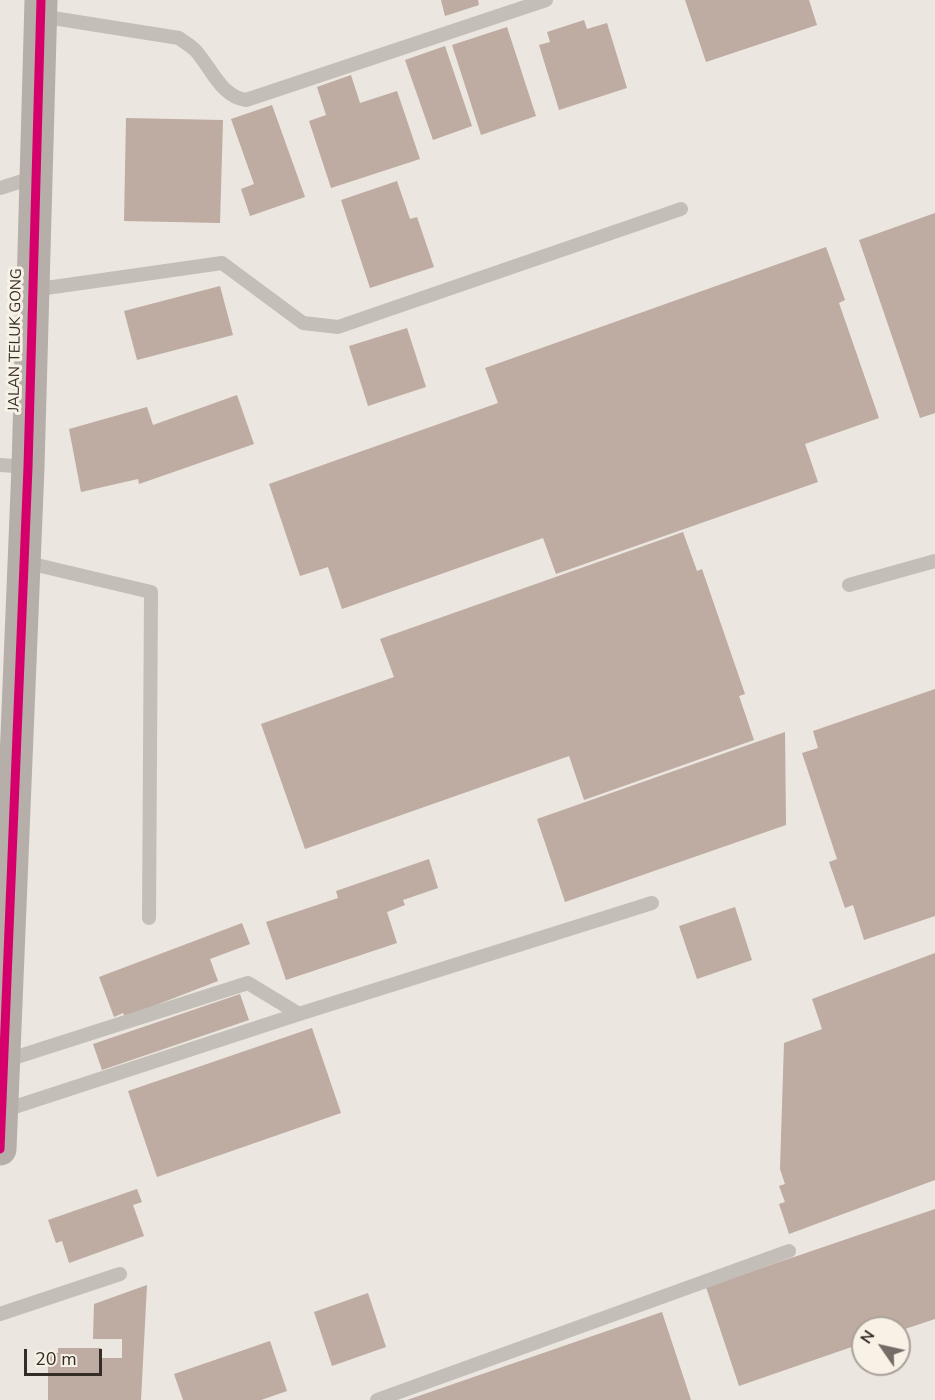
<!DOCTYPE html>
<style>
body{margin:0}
#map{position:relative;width:935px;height:1400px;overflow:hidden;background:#ebe6df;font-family:"Nunito Sans",sans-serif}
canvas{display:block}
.north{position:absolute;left:851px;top:1316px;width:60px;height:60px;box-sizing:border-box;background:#f8f1e6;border:2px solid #aaa29a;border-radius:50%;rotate:304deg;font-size:16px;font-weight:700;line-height:24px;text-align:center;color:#342c27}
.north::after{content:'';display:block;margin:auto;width:21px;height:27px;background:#746d67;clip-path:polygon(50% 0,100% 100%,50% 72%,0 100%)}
.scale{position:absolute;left:24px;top:1349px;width:78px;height:27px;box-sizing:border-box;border:3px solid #342c27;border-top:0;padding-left:8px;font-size:18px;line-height:21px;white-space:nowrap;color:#342c27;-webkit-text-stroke:4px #f8f1e6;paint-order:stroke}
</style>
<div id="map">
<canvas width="935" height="1400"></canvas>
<div class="north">N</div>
<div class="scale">20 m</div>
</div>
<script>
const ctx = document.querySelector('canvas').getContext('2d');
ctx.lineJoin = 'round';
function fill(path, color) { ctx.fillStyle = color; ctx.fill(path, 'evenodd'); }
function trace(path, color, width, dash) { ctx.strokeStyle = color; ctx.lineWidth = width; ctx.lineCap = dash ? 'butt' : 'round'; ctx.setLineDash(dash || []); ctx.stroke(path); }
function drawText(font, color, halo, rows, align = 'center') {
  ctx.font = font + ' "Nunito Sans",sans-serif'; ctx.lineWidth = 6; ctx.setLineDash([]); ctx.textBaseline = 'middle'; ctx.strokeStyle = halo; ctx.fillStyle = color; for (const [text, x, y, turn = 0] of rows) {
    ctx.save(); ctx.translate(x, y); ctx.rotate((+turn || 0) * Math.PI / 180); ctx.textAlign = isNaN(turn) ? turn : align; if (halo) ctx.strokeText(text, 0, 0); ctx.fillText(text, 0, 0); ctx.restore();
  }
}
fill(new Path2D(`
 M441 0H478L479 5 445 16Z
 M685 0H809L817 25 706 62Z
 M584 20 587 29 607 23 627 88 559 110 539 45 550 42 547 32Z
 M507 27 536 116 481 135 452 45Z
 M445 46 472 126 433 140 405 60Z
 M351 75 360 103 397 91 420 159 331 188 309 121 326 115 317 87Z
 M272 105 305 197 250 216 241 189 254 184 231 119Z
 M126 118 223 120 220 223 124 221Z
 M397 181 410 219 417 217 434 267 370 288 341 200Z
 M935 213V413L920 418 859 240Z
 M826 247 845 300 839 303 879 418 805 444 818 482 556 574 543 538 342 609 328 567 300 576 269 484 498 403 485 368Z
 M220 286 233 335 137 360 124 311Z
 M407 328 426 387 368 406 349 346Z
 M237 395 254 444 139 484 138 479 81 492 69 429 147 407 153 425Z
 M683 532 697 571 702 569 745 694 739 696 754 740 584 800 569 756 305 849 261 724 394 677 380 639Z
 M935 689V916L864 940 853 905 845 908 829 862 837 859 802 753 818 748 813 731Z
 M785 732 786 825 565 902 537 819Z
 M429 859 438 888 403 900 405 905 387 912 397 943 286 980 266 922 338 898 336 891Z
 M735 907 752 960 697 979 679 926Z
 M242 923 250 944 210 959 218 981 125 1017 123 1013 114 1017 99 977Z
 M935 953V1180L789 1234 779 1204 785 1202 779 1186 785 1184 780 1169 784 1043 822 1029 812 999Z
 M240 994 249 1020 102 1070 93 1044Z
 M312 1028 341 1113 157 1177 128 1091Z
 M137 1189 142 1202 133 1205 144 1236 69 1263 62 1241 56 1243 48 1220Z
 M935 1209V1319L899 1331V1328H863V1343L739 1386 706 1287Z
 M147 1285 141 1400H48V1353H58V1348H101L100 1358H122V1339H93L94 1304Z
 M368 1293 386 1347 332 1366 314 1312Z
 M662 1312 691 1400H407Z
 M270 1341 287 1391 261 1400H183L174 1374Z`), '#beaba1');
trace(new Path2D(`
 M40 16 179 38C184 42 190 45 195 50 211 67 221 97 246 100L546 0
 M0 188 35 177
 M32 290 222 263 303 323 338 327 681 209
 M0 465 28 467
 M24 562 151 592 149 918
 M849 585 935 561
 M4 1061 248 983 299 1014
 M2 1111 299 1014 652 903
 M0 1314 120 1274
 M377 1400 789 1251`), '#c4beb8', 14);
trace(new Path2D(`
 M0 1149 28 467 41 0`), '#b5aea9', 33);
trace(new Path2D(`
 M0 1149 28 467 41 0`), '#d6006c', 9);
drawText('15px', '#342c27', '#f8f1e6', [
 ["JALAN TELUK GONG",16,340,-89]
]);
</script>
